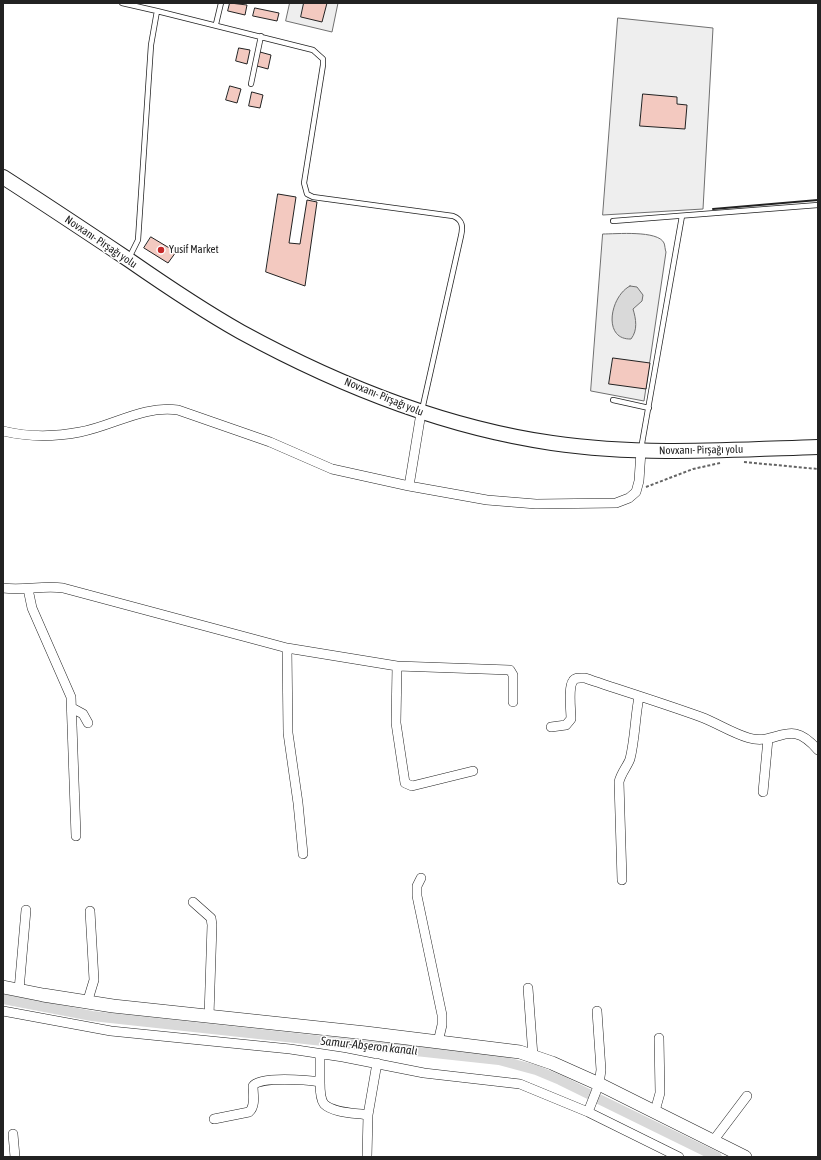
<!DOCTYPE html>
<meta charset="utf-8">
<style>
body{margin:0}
#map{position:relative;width:821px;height:1160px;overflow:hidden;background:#fff;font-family:"Asap Condensed",sans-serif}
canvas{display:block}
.frame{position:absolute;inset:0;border:4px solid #222;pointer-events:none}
</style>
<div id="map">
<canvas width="821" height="1160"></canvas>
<div class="frame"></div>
</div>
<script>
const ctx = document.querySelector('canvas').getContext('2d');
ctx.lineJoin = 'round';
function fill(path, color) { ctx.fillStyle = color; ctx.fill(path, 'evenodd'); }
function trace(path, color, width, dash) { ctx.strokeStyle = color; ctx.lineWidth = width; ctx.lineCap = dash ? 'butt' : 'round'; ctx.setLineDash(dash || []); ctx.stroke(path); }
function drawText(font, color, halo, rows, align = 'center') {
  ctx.font = font + ' "Asap Condensed",sans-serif'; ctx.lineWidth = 3; ctx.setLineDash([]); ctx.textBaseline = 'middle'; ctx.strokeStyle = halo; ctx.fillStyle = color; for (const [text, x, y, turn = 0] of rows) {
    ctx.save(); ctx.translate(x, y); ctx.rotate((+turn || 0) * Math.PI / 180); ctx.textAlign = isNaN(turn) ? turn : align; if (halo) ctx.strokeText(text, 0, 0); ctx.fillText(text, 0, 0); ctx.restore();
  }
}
const green = new Path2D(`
 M290 3H338L332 32 286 21Z
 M618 18 713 28 703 209 603 215Z
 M603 234C616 234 658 230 664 243 665 245 665 250 666 252L644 401 591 391Z`);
fill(green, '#eee');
trace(green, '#6f6f6f', 1);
const water = new Path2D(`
 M630 286 637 287 643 295 642 301 633 309C636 319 638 330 631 339 602 340 610 296 630 286Z`);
fill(water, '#d9d9d9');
trace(water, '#6f6f6f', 1);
trace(new Path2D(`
 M3 999 92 1016 499 1060 536 1070 560 1080 717 1157`), '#d9d9d9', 10);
const building = new Path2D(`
 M230 3 247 5 245 15 228 11Z
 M304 3H327L322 22 301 17Z
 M255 8 279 13 277 21 253 16Z
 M239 48 250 50 247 64 236 61Z
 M260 52 271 55 268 69 257 66Z
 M230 86 241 89 237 103 226 100Z
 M252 92 263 95 260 108 249 106Z
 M643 94 677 97V104L687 105 685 129 640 126Z
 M278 194 296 197 289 243 300 244 307 200 317 202 305 286 266 272Z
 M151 237 176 252 168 263 144 248Z
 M613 358 650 363 646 389 609 384Z`);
fill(building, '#f3c9c0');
trace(building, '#222', 1);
const lane = new Path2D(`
 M122 3 157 11
 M216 24 221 3
 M251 84 261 36
 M613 221 818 205
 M129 258 138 240 151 45 157 11 313 50 323 59V65L304 183 307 194 313 197 453 216C463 220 463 227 461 236L422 410
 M613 400 649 408
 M641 449 682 216`);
const street = new Path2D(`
 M3 431C28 437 54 437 80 432 113 426 143 405 178 410L270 442 332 469 409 486 487 500 536 504 616 503 629 498 636 492 639 481 641 451
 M409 486 421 413
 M3 588C23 591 43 585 63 588L287 648 397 666 510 670 513 675V702
 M28 589 32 608 71 697 76 836
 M287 648 288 733 298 803 303 854
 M397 666 396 723 405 783 412 786 473 771
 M72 708 83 714 88 723
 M551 727 566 725 571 719C571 711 568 687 573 681 575 677 581 678 585 678 623 691 662 703 701 717 717 723 732 733 749 738 779 746 789 716 818 750
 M763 792 768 739
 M421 878 417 886V896L442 1015V1025L438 1042
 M622 880 619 782C621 773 627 767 630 759 635 739 635 717 639 697
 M193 902 211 918 212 925 209 1016
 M528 988 533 1056
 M19 990 26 910
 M87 1003 94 980 90 911
 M3 1011 111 1031 290 1049 343 1057 424 1073 520 1084 588 1112 679 1157
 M320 1082C320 1088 320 1099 324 1104 333 1113 356 1113 368 1115
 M655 1111 660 1093 659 1038
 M588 1112 599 1084 601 1070 597 1011
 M214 1119 249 1112C256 1106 253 1094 253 1086 259 1076 308 1080 320 1082V1054
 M13 1134 15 1157
 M713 1141 747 1096
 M367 1157 368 1115 377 1063`);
const secondary = new Path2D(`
 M3 987 43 995 113 1006 366 1033 520 1052 552 1063 599 1084 745 1157`);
const primary = new Path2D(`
 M3 177C45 204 87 232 129 260 165 285 202 310 241 332 338 385 442 427 552 443 641 456 729 450 818 447`);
trace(lane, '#222', 6);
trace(street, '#222', 10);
trace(secondary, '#222', 14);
trace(primary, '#222', 16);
trace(new Path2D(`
 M744 462 818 469
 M646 487 693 469 720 463`), '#646464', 2, [3, 2]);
trace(lane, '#fff', 4.5);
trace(street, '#fff', 9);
trace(secondary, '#fff', 13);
trace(primary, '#fff', 14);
trace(new Path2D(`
 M713 209 818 200`), '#222', 2);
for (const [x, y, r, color] of [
 [161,250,4,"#c62828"]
]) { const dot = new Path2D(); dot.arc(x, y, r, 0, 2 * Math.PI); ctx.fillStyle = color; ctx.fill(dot); trace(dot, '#fff', 1.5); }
drawText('11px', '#222', '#fff', [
 ["Novxanı- Pirşağı yolu",101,242,34],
 ["Novxanı- Pirşağı yolu",384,397,22],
 ["Novxanı- Pirşağı yolu",701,450,-1]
]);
drawText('11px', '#222', '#fff', [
 ["Yusif Market",169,250]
], 'left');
drawText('italic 12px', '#222', '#fff', [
 ["Samur-Abşeron kanalı",369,1046,6]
]);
</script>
